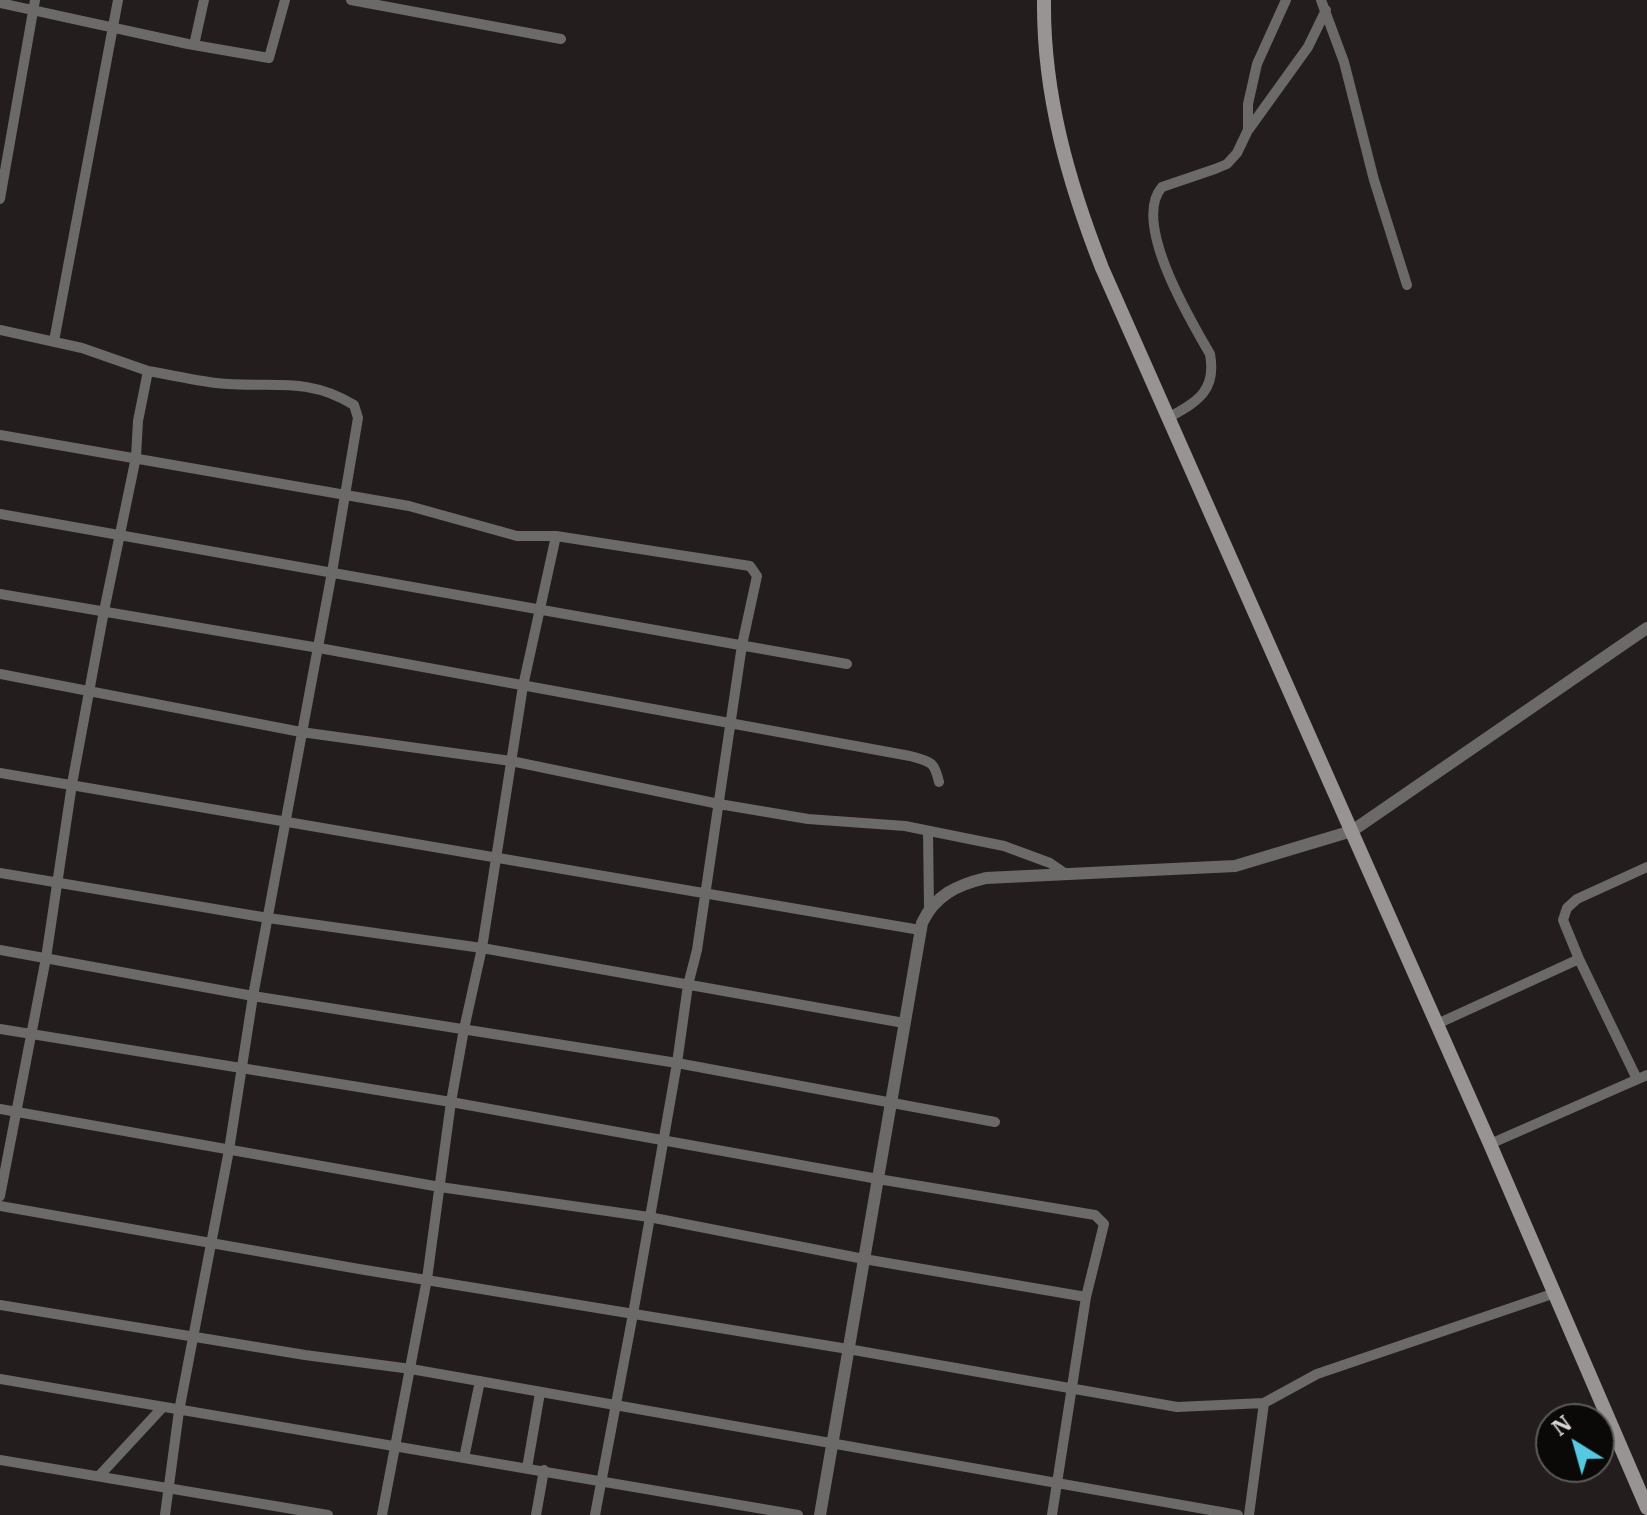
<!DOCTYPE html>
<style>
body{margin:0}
#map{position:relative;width:1647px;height:1515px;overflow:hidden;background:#231e1d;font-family:"IBM Plex Serif",serif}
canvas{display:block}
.north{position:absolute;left:1535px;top:1403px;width:80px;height:80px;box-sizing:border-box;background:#0a0908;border:2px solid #5c5a59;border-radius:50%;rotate:323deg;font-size:22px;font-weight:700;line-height:32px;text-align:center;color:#d7d4d3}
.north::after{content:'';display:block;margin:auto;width:28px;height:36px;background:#56c9e1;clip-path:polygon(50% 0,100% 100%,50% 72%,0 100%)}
</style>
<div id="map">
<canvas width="1647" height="1515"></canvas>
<div class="north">N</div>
</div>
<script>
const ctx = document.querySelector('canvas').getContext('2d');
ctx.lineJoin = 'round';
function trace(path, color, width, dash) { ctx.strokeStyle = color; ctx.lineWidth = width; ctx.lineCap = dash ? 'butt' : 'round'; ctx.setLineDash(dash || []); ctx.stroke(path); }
trace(new Path2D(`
 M351 0 561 39
 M1321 0 1344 62 1374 180 1407 285
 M0 3 188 44 269 58 285 0
 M194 45 204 0
 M1249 129 1308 47 1326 10
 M0 199 35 0
 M0 330 82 348 148 371 138 421 136 457 104 611 72 784 46 958 0 1196
 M54 341 118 0
 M148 371C171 375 193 380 216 383 267 389 306 375 354 405L358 418 332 572 253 996 229 1150 179 1411 165 1515
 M1168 418C1196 402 1217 392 1210 354 1191 321 1131 222 1162 187L1215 169 1227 164 1237 153 1248 130V104L1257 64 1286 0
 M0 435 409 506 517 536H556L750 566 757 576 742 645 697 950 688 985 677 1063 633 1314 595 1515
 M0 514 847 664
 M0 594 319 648 910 756C931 762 934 761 939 782
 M0 674 301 732 511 761 719 804 808 819 905 826 1004 846 1050 863 1066 874
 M0 773 920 930
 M928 831 929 908
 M0 873 268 918 482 948 904 1023
 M0 950 253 996 677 1063 995 1122
 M1437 1024 1579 959
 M0 1029 451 1102 878 1179 1095 1215 1104 1224 1086 1297 1052 1515
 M1637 1079 1579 959 1563 920 1567 908 1577 899 1647 867
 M0 1109 440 1187 649 1217 864 1259 1086 1297
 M1490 1144 1647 1075
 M0 1206 359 1269 848 1349 1177 1407 1264 1403 1317 1374 1555 1293
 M0 1305 305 1355 411 1369 1238 1515
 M0 1379 798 1515
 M464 1458 480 1381
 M0 1460 328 1515
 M527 1468 540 1393
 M99 1476 162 1408
 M382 1515 427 1279 451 1102 464 1029 482 948 523 686 556 536
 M536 1515 544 1470
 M1249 1515 1264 1403`), '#6c6969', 10);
trace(new Path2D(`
 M820 1515 922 923C935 895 957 885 986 878L1235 866 1352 831 1647 628`), '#6c6969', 12);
trace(new Path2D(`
 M1044 0C1043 94 1068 181 1102 268L1490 1144 1647 1508`), '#989493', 14);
</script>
